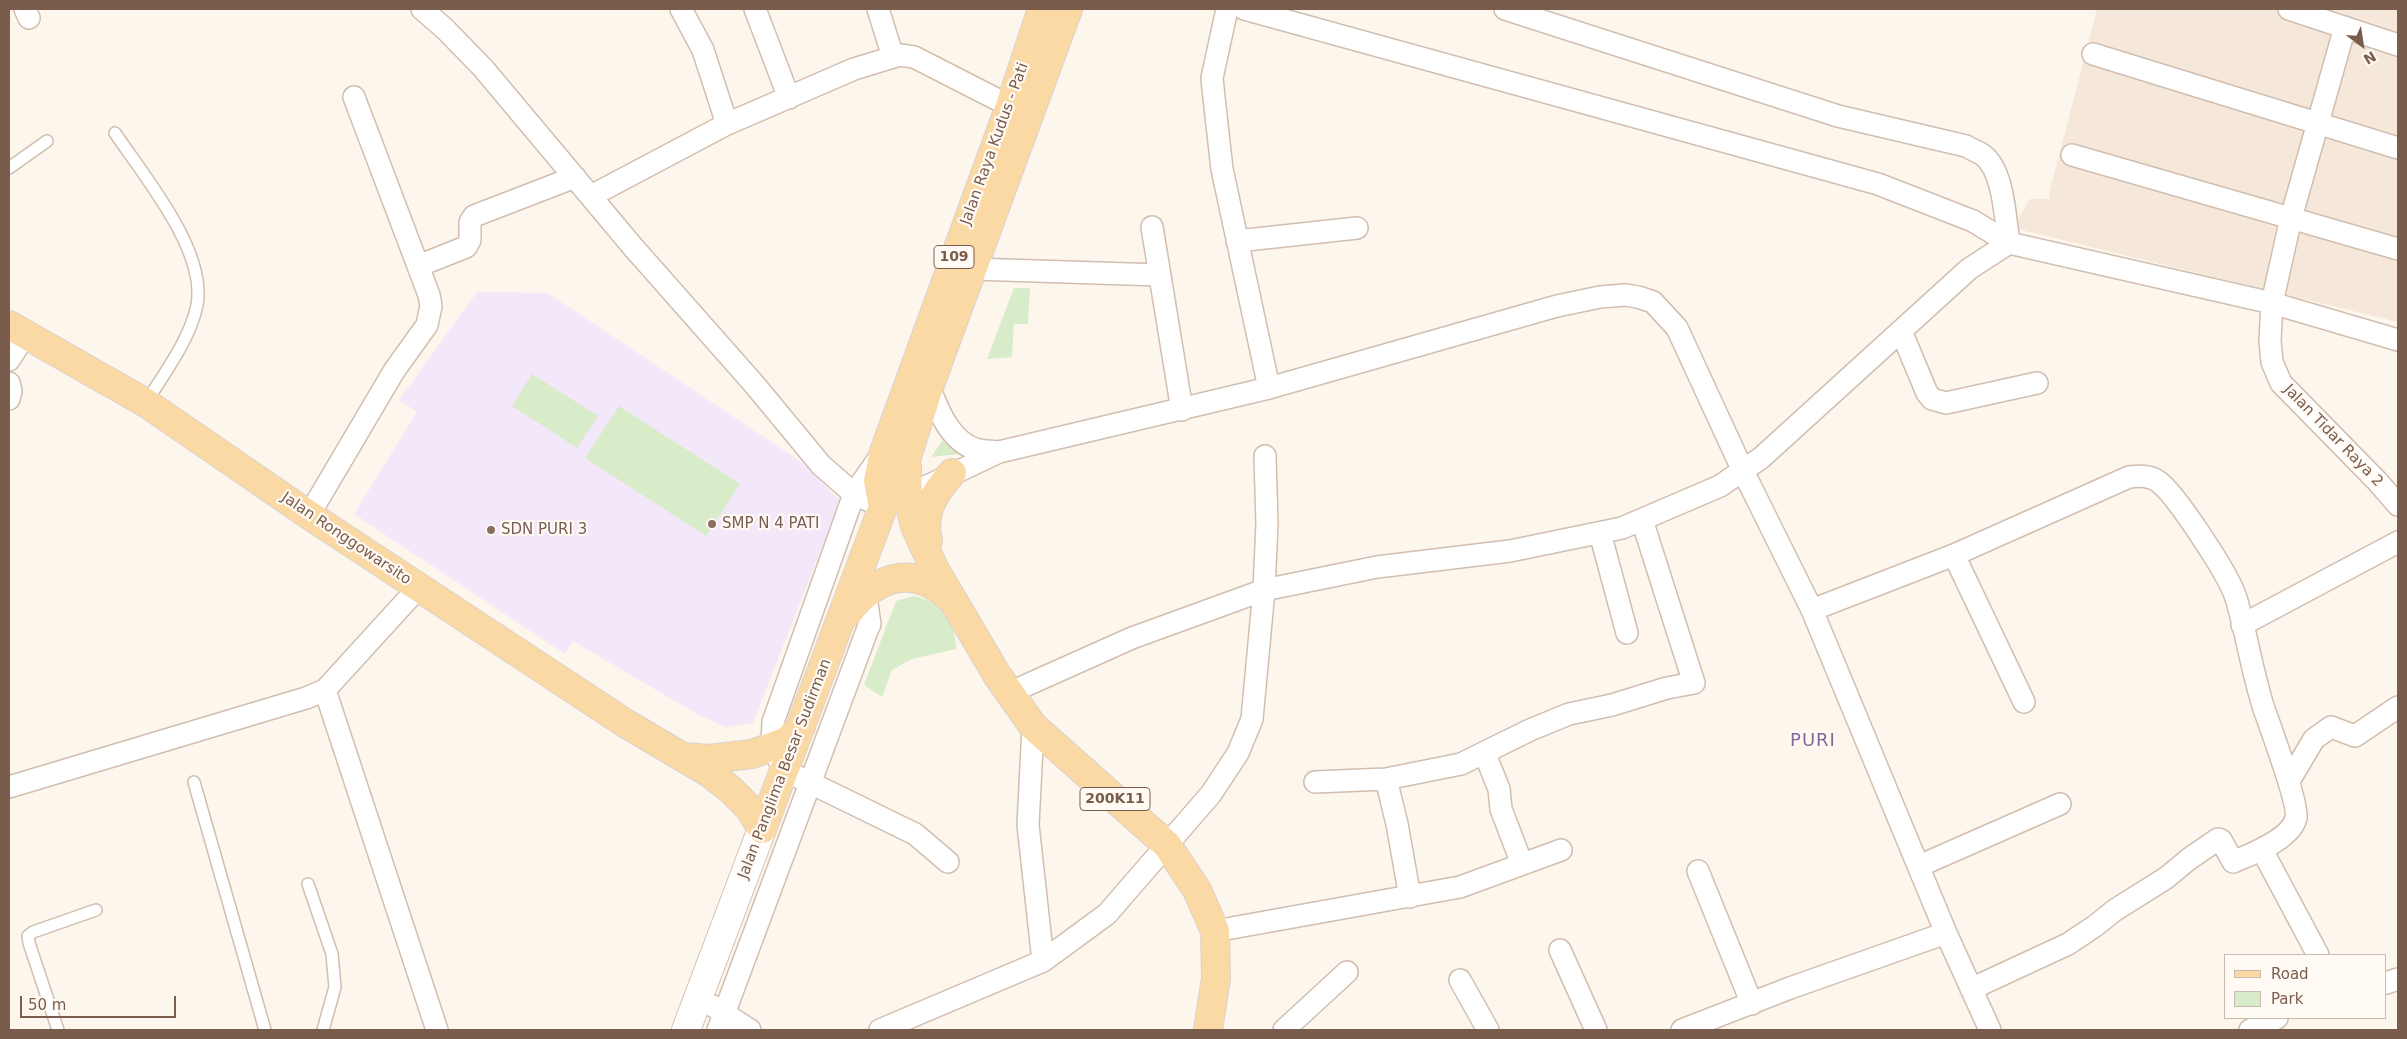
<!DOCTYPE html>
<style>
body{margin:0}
#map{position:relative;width:2407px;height:1039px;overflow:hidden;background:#fdf6ec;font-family:"DejaVu Sans",sans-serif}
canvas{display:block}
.frame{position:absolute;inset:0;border:10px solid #7a5c4d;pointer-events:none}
.legend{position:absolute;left:2224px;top:954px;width:162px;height:65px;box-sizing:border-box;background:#fffaf3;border:1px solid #cabbb1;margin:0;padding:6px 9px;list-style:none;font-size:15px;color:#7a5c4d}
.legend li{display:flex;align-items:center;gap:10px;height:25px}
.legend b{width:25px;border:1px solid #cabbb1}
.north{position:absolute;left:2337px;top:20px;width:50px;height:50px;-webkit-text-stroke:4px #fffaf3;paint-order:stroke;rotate:149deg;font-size:14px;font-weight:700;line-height:20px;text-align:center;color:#7a5c4d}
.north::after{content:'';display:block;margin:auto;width:18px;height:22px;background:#7a5c4d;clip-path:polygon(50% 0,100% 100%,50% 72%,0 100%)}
.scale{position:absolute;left:20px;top:996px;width:156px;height:22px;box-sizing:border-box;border:2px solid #7a5c4d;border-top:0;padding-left:6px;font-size:15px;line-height:18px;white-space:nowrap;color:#7a5c4d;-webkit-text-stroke:4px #fffaf3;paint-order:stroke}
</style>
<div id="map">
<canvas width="2407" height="1039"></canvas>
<div class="frame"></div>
<ul class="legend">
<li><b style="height:6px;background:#fbd9a5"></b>Road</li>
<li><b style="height:14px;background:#d8ecc9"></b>Park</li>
</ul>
<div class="north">N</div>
<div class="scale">50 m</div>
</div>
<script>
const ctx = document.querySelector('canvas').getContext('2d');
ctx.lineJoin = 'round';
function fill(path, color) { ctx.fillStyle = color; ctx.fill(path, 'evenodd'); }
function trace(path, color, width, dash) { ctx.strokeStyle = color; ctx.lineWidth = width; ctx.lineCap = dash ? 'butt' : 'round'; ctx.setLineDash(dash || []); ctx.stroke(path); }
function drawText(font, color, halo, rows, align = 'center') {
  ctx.font = font + ' "DejaVu Sans",sans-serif'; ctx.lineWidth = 4.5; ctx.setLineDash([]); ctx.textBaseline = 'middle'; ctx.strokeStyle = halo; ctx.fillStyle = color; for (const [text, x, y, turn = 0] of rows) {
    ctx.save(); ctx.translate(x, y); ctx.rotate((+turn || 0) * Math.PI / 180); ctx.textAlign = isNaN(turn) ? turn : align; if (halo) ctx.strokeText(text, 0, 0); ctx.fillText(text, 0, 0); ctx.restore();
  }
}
fill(new Path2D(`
 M2097 9H2398V322L2013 228 2030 199H2051L2049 194Z`), '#f5e8da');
fill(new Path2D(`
 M477 292 548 293 803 463 840 501 753 723 725 727 697 714 573 641 565 654 354 514 417 412 399 400Z`), '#f3e8fa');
fill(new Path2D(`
 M1014 288H1030L1028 324H1014L1012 357 987 359Z
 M532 374 598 416 577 448 512 406Z
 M619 406 740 484 706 536 585 458Z
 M943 440 959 454 931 457Z
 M914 596C944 604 955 618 956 649L912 659 892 670 882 697 864 685 896 601Z`), '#d8ecc9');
const service = new Path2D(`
 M115 133C144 176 207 251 197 305 190 340 164 373 146 403
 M9 168 47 141
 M194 782 265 1030
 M308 884 332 954 335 987 323 1030
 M58 1030 29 943 28 936 33 932 96 910`);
const minor = new Path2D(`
 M25 9 29 18
 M422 9 445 29 483 68 633 247 754 384 821 465 854 494 883 507 999 452 1269 388 1557 306 1600 297 1625 295 1638 297 1653 302 1677 328 1743 471 1812 610 1946 933 1990 1030
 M681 9 703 50 727 124
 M755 9 789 98
 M878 9 893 57
 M1227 9 1212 78 1215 107 1222 169 1269 388
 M1244 9 1878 184 1973 221 2009 243 2272 303 2398 340
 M1505 9 1838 116 1966 146C1971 149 1978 152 1983 155 2004 171 2005 218 2009 243
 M2289 9 2398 45
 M2345 27 2291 218 2272 303 2270 341 2272 362 2281 383 2377 481 2398 505
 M2093 54 2398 148
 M2072 155 2398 249
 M591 196 727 124 854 69 900 55 914 57 1010 106
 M1152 227 1182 410
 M1237 241 1357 228
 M418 266 466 247 470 240V222L474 216 575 177
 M973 269 1160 275
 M1901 331 1927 393 1932 399 1946 403 2037 383
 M9 360 25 335
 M9 383 11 391 9 399
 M929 387C938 409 949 440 975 449 982 451 991 451 999 452
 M881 455 854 494 773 722 772 747 784 770 915 834 948 862
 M309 515 394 371 427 325 431 306 429 295 354 97
 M1600 533 1627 633
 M1954 555 2024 702
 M419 587 325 690 437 1030
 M1812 610 1954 555 2129 477C2139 476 2150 475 2159 482 2177 496 2229 575 2236 598 2247 635 2252 672 2264 709 2270 726 2299 805 2296 818 2291 839 2252 854 2233 862L2221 840 2218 839 2189 859 2166 878 2115 910 2095 926 2068 944 1971 989
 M2242 625 2398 542
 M1009 693 1132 638 1264 590 1377 567 1510 551 1622 528 1720 486 1761 458 1969 269 2009 243
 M1033 726 1028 825 1043 961
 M1485 754 1499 789 1501 809 1522 864
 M1386 779 1397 824 1410 897
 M2289 781 2314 739 2331 727 2355 736 2398 707
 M1315 782 1386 779 1461 764 1530 730 1569 714 1612 705 1667 688 1694 683 1642 520
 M9 787 306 698 325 690
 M2262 850 2318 955
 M1919 866 2060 804
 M1698 871 1752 1004
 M1215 931 1460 887 1561 850
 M1560 950 1596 1030
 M1460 980 1488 1030
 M2386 983 2398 979
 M713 1006 750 1030
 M718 1030 868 628 870 624 864 584
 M880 1030 1043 961 1107 914 1211 794 1238 753 1252 719 1264 590 1267 523 1265 456
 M1284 1030 1347 972
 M1682 1030 1790 988 1946 933
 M2250 1030 2277 1018`);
const secondary = new Path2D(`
 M686 1030 762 829`);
const primary = new Path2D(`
 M9 325 146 403 309 515 625 723 708 772 730 789 750 809 762 829
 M907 466 908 498 915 526 934 568 997 675 1033 726 1167 845 1197 890 1215 931 1216 978 1208 1030
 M883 507 878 481 884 452 1010 106 1042 9
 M928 541C921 513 934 493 952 473
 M848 613C877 575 913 564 950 598
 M685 757 708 759 752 754 787 741 801 727
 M762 829 883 507 897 488 929 387 1068 9`);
trace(service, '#d1beb0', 14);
trace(minor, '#d1beb0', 24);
trace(secondary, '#d6c0b0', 30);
trace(primary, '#dad1cd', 30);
trace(service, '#fff', 11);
trace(minor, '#fff', 21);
trace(secondary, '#fff', 28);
trace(primary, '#fbd9a5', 28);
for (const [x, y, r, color] of [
 [712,524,5,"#8d6e63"],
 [491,530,5,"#8d6e63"]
]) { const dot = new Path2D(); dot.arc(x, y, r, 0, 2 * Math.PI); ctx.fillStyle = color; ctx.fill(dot); trace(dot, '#fffaf3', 2); }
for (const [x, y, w] of [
 [954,257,40],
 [1115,799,70]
]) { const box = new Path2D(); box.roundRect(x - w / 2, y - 11.5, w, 23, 4); ctx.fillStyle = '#fffaf3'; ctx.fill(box); trace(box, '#7a5c4d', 1); }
drawText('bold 14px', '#7a5c4d', null, [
 ["109",954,257],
 ["200K11",1115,799]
]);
drawText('15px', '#7a5c4d', '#fffaf3', [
 ["Jalan Raya Kudus - Pati",995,144,-70],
 ["Jalan Tidar Raya 2",2333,436,46],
 ["Jalan Ronggowarsito",346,539,34],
 ["Jalan Panglima Besar Sudirman",785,769,-69]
]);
drawText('15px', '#785e54', '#fffaf3', [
 ["SMP N 4 PATI",722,524],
 ["SDN PURI 3",501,530]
], 'left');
ctx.letterSpacing = '1px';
drawText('18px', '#846695', '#fffaf3', [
 ["PURI",1813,741]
]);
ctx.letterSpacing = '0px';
</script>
